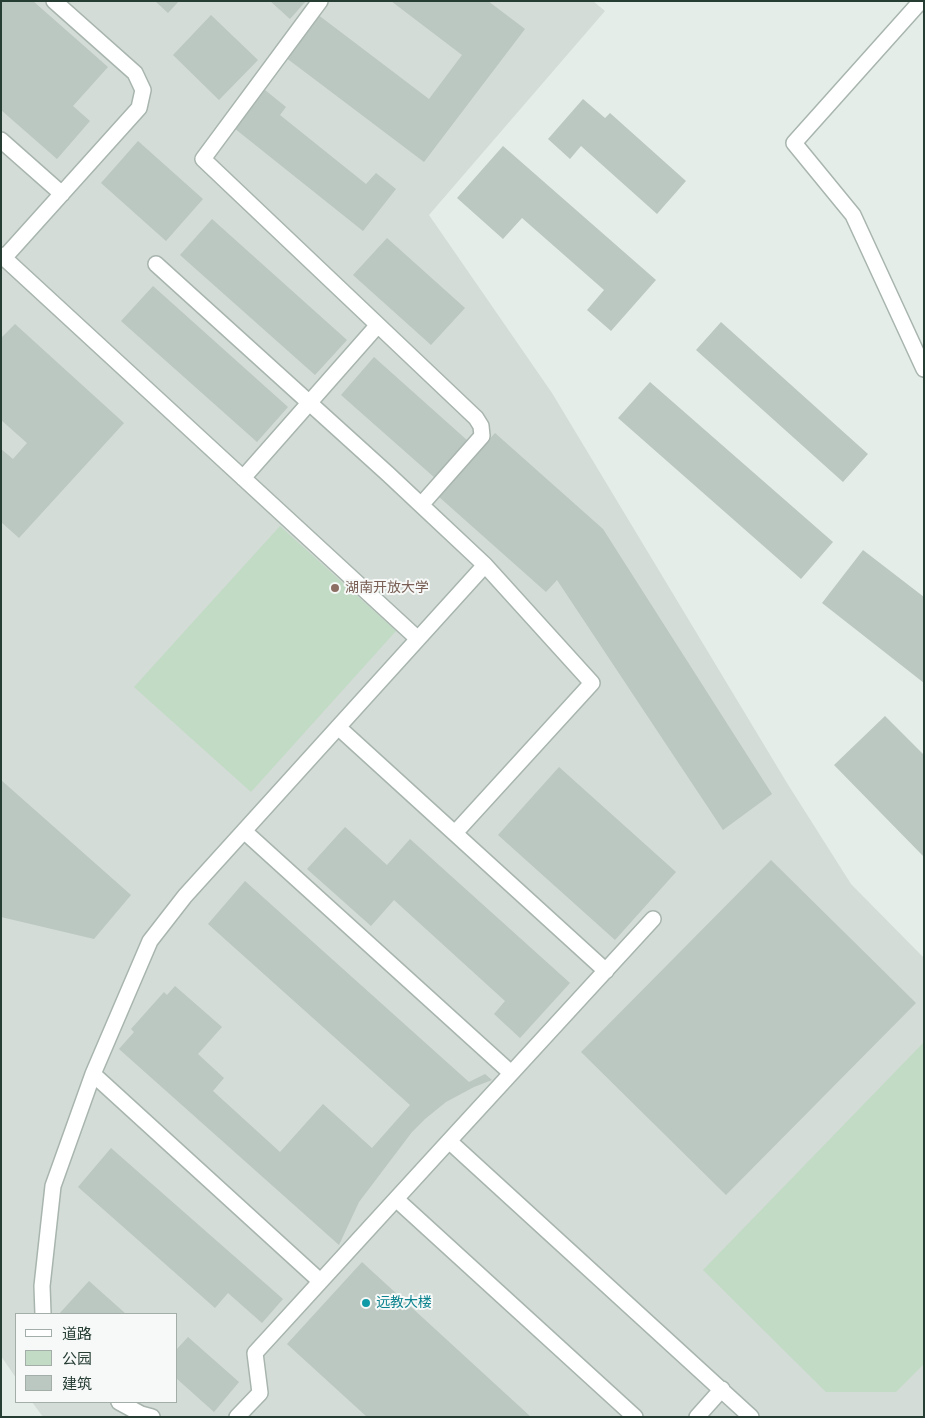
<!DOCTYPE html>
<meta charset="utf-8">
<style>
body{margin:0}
#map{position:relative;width:925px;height:1418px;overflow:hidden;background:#e5ede8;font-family:Quicksand,"Noto Sans SC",sans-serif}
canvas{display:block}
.frame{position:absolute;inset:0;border:2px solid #263d34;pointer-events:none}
.legend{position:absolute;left:15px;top:1313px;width:162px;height:90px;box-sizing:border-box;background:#f6f9f7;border:1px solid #a3aea9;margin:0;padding:6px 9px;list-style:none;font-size:15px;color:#263d34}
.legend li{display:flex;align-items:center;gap:10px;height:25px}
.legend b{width:25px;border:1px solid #a3aea9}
</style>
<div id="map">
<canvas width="925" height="1418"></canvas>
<div class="frame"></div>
<ul class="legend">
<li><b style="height:6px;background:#fff"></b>道路</li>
<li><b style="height:14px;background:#c1dbc5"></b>公园</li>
<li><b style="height:14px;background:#bbc7c1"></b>建筑</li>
</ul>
</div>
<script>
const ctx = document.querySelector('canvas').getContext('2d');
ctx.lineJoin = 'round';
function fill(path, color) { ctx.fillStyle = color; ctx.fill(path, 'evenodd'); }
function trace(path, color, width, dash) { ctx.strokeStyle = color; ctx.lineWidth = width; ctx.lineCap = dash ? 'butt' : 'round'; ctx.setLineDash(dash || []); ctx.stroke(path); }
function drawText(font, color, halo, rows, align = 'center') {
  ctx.font = font + ' Quicksand,"Noto Sans SC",sans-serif'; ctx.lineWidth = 4; ctx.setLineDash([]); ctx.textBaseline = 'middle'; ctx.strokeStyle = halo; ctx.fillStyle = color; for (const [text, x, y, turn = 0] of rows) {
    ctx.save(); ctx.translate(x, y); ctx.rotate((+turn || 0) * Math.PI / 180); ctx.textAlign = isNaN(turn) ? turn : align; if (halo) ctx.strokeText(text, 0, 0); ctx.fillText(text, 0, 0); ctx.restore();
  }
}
fill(new Path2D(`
 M1 1H593L605 11 429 215 552 393 787 783 851 884 924 958 923 1417H43L32 1402H176V1314H16V1378L1 1356Z`), '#d4dcd7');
fill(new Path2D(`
 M280 526 396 631 251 792 134 687Z
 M924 1042V1364L896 1392H826L703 1270Z`), '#c1dbc5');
fill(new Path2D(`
 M1 1H33L108 67 73 106 90 121 57 159 1 110Z
 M155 1H179L168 13Z
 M270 1H306L290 19Z
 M391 1H488L525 29 424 162 285 57 317 14 429 99 462 55Z
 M211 15 258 60 219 100 173 55Z
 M265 90 286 107 280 115 366 184 376 173 396 189 363 231 234 128Z
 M583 99 605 118 610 113 686 181 657 214 581 146 570 159 548 139Z
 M138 141 203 199 166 241 101 183Z
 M503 146 656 280 611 331 587 310 604 290 522 218 503 239 457 198Z
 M212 219 347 340 315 375 180 255Z
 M387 238 465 308 431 345 353 275Z
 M153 286 288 407 257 442 121 321Z
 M721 322 868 454 843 482 696 350Z
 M15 324 124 423 19 538 1 522V449L13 459 27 443 1 420V338Z
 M374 357 468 441 435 478 341 395Z
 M650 382 833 542 801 579 618 418Z
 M495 433 603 529 772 794 723 830 557 580 546 592 438 496Z
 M863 550 924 597V683L822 603Z
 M885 716 924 755V857L834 765Z
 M559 767 676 872 615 940 498 835Z
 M1 780 131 895 94 939 1 917Z
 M345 827 387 865 410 839 570 983 520 1038 494 1014 505 1001 394 900 371 926 307 869Z
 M771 860 916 1003 726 1195 581 1052Z
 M245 881 469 1082 485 1074 492 1080 474 1087 446 1102 425 1119 412 1132 359 1202 339 1245 119 1049 134 1032 131 1029 164 992 167 995 175 986 222 1027 198 1054 224 1078 213 1091 280 1152 323 1104 372 1148 410 1105 208 924Z
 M111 1148 283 1299 262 1323 228 1293 215 1308 78 1187Z
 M362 1262 531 1417H367L287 1344Z
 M89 1281 126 1314H59Z
 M188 1337 239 1382 214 1412 176 1378V1350Z`), '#bbc7c1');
const minor = new Path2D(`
 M320 1 203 159 476 418 481 426 482 436 421 505
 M921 1 794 143 853 215 924 369
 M1 140 62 194
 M1 255 418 639
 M4 258 139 108 143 90 135 73 54 1
 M156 264 388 474 485 565 592 683 455 833
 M243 478 377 326
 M338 727 606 971
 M244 831 511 1073
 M93 1074 320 1281
 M449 1141 653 919
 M396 1199 635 1417
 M43 1314 42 1286 53 1186 93 1074 150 941 185 896 485 565
 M119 1402 141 1414 152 1417
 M237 1417 260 1393 255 1353 449 1141 751 1417
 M697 1417 722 1389`);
trace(minor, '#a8b5ae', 18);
trace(minor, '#fff', 15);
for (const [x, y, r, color] of [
 [335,588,5,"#8d6e63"],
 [366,1303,5,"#0f9aa8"]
]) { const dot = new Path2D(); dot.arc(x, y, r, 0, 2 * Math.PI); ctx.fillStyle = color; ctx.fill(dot); trace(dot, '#f6f9f7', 2); }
drawText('14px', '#785e54', '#f6f9f7', [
 ["湖南开放大学",345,588]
], 'left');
drawText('14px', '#0d838f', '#f6f9f7', [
 ["远教大楼",376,1303]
], 'left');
</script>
